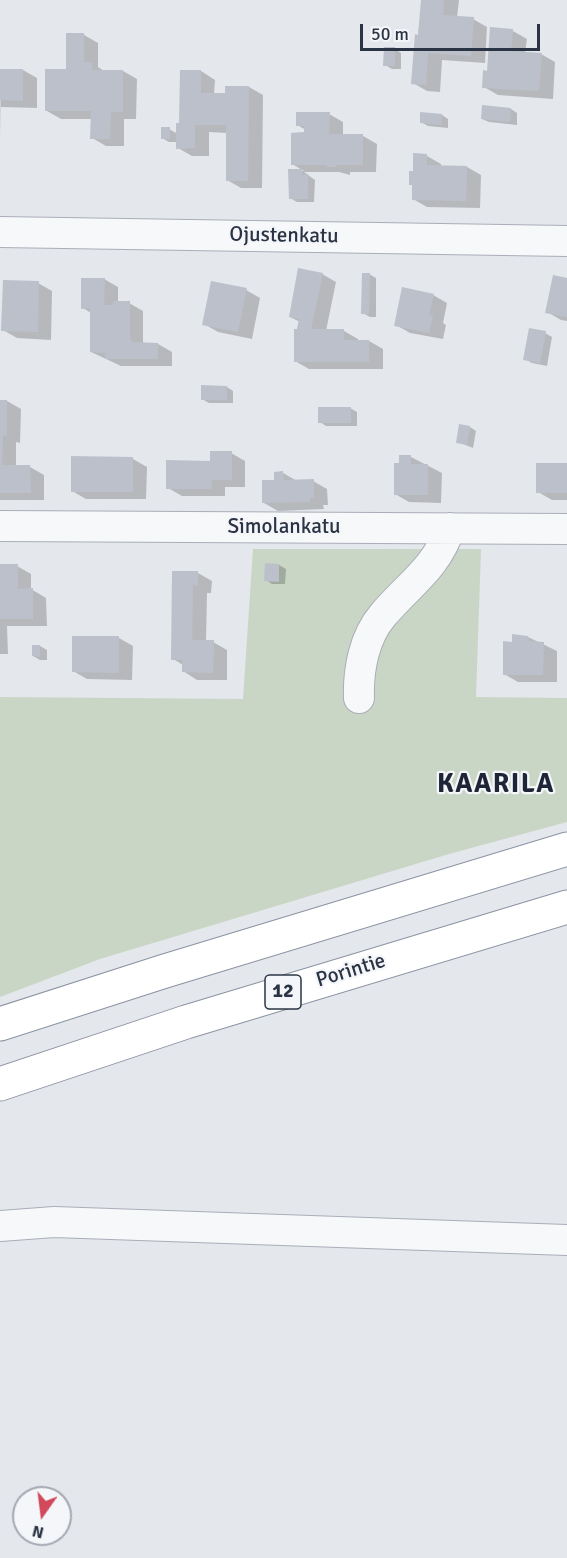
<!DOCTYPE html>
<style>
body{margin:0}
#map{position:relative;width:567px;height:1558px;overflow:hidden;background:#e4e7ec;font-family:Signika,sans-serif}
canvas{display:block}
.north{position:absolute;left:12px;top:1486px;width:60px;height:60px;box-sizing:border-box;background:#f4f6f9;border:2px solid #a4a8b1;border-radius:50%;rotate:194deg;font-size:16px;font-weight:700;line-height:24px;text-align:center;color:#2b3445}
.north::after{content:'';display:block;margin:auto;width:21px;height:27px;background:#d1495b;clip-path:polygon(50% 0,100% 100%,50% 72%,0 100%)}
.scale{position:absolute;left:360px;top:24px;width:180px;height:27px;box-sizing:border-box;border:3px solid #2b3445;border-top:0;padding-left:8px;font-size:18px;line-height:21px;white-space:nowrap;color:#2b3445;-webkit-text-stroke:4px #f4f6f9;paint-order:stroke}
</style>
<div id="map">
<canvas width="567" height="1558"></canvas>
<div class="north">N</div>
<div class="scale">50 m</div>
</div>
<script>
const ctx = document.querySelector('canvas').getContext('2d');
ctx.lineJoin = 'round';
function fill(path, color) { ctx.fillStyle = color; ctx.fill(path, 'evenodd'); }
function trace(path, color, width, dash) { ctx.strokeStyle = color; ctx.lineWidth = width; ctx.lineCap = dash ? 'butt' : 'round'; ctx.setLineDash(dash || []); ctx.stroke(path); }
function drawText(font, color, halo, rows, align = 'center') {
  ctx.font = font + ' Signika,sans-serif'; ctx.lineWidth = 4.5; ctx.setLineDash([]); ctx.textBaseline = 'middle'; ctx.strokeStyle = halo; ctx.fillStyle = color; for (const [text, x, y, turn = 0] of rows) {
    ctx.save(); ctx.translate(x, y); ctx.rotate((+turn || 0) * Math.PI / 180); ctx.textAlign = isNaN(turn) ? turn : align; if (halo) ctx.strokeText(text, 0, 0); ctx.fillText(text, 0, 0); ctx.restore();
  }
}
fill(new Path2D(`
 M253 549H481L476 697 567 698V822L449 854 100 959 0 997V697L243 699Z`), '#c9d6c5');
fill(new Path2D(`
 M422 0H459L457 18 473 19 487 27 485 63 442 60 440 92 427 91 413 83Z
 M513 31 527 39 525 53 541 54 555 62 553 99 498 95 484 87 488 73Z
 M67 35H84L98 43V67L104 71H123L137 79 136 119H124V146H106L92 138 93 119H61L47 111 67 71Z
 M395 49 401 53V69H392L385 65Z
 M0 70H23L37 78V108L1 107V137Z
 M201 71 215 80 214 94H226L249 87 263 95 262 188H241L227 180V133L209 132V156H192L178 148V142H169L162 138 169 129 178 134Z
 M511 109 517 113V125L489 122 482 119Z
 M329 114 343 122V136H363L377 144 376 172H350V175L339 172H304L315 180 314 202H297L290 198 289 171H304L292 164 306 130 297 125Z
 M442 115 448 119V128L428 126 421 122Z
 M427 156 441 164V167H467L481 175 480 208 427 207 413 199 414 186 410 184 414 173Z
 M322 274 336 282 326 331H344L358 339V341H369L383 349V369H309L295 361 300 322 290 317Z
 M369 274 376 278V317H370L363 313Z
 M104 279 118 287V303H129L143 311V344H158L172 352V366H121L91 352V313L83 308Z
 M567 279V321L561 320 547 312Z
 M38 283 52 291 51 340 17 338 3 330Z
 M246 290 260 298 252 339 218 332 204 324Z
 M433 295 447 303 443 323 446 325 443 339 410 333 396 325Z
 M545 333 552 337 547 366 532 363 525 359Z
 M227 387 233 391V403H209L202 399Z
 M0 401H7L21 409 20 443 16 442V467H30L44 475V500H0Z
 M350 408 357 412V426H326L320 422Z
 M470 427 476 431 473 448 458 442Z
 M231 453 245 461V487H225V496H182L168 488Z
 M411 457 442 473 441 503 409 502 395 494Z
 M133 459 147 467 146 499H86L72 491Z
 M567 465V500H552L538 492Z
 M283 473 297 481H313L327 489 328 505H323L324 509 278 511 264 503 275 481Z
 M279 565 286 569 285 584H272L266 580Z
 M0 566H17L31 574V589L46 598 47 626H7L8 654H0Z
 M174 573H198L212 581 211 593H207L206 642H213L227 650V680H197L183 671V665L173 659Z
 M528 637 557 651V682H518L504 674 513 643Z
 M119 638 133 646 132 680 87 679 73 671Z
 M33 646H40L47 650V660H40L33 656Z`), '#0003');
fill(new Path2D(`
 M421 0H444L443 15 474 17 471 56 428 53 426 85 411 84 415 34 418 35Z
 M490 27 513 29 511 51 542 53 539 91 482 88 483 70 487 71Z
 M66 33H84V62H92V70H123V112H111L110 139H90L91 111H45V69H66Z
 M384 47H395V66H383Z
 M0 69H23V101L0 100Z
 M180 70H201V93H225V86H249L248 181H226V125H195V148L176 149V123H179Z
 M482 105 511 108 510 122 481 119Z
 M296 112H330L329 134H363V165H336V167H327V165H291V133L304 132V126H296Z
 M420 112 442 114 441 125 420 123Z
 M161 127H170V139H161Z
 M413 153 427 154V165L467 166 466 201 412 200V185H409V171H413Z
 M288 169H302V175L308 174V199H289Z
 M298 268 323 273 311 329H344V340H369V362H294V329H297L299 319 289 317Z
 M362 273H370L369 314H361Z
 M553 275 567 278V317L545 313Z
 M81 278H105L104 305H113V301H130V339L133 342 158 343V359H105V353L90 352V308L81 309Z
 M3 280 39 281 38 332 1 331Z
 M211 281 247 288 238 332 202 325Z
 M402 287 434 294 429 315 433 316 429 333 394 326Z
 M529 328 546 331 540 363 523 360Z
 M201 385 227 386V400H201Z
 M0 400H7V436L3 435 2 465H30L31 493H0Z
 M318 407H351V423H318Z
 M459 424 470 426 467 445 456 443Z
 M210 451H232V480H212L211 489H166V460L210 461Z
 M399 455H411V464H428V495H394V463H399Z
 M71 456 133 457V492H71Z
 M536 463H567V493H536Z
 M283 471 284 480 314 479V498H310V502L262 503V480H274V472Z
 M265 563 279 564V582L264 581Z
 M0 564H18V589L33 588V619H0Z
 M172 571H198V586L193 585 192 640H214L213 673 182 672V660H171Z
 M512 634 528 636 529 641 544 642 543 675H503V641L512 642Z
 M72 636H119V673L72 672Z
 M32 645H40V657L32 656Z`), '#bbc0ca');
const minor = new Path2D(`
 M0 232 567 241
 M0 526 567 529
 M359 698C358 670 364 637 383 615 409 584 436 569 450 528
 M0 1226 54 1222 567 1240`);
const highway = new Path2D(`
 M0 1024 165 971 567 849
 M0 1084 186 1022 567 907`);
trace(minor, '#a9aeb7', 32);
trace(highway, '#8b94a3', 35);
trace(minor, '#f7f8fa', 30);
trace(highway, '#fff', 33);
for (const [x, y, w] of [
 [283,992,36]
]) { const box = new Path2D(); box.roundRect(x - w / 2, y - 17, w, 34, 4.5); ctx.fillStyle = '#f4f6f9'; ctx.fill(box); trace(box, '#2b3445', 1.5); }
drawText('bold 20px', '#2b3445', null, [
 ["12",283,992]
]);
drawText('21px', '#2b3445', '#f4f6f9', [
 ["Ojustenkatu",284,236,1],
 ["Simolankatu",284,527],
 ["Porintie",351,971,-17]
]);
ctx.letterSpacing = '1.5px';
drawText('bold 27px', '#1d2536', '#f4f6f9', [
 ["KAARILA",496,785]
]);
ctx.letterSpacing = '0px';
</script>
